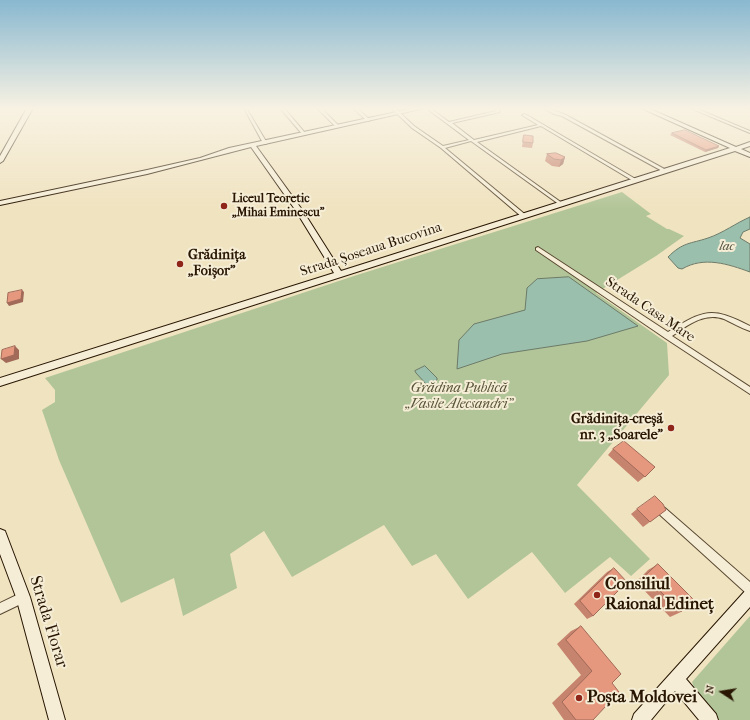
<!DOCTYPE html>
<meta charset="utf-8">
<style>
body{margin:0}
#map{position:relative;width:750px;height:720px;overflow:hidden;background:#f0e3c0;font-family:"IM FELL French Canon",serif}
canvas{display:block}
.north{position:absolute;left:702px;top:672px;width:40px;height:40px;-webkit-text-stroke:3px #f5edd6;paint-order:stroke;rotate:282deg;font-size:11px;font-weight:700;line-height:16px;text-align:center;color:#281603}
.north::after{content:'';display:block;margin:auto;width:14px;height:18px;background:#281603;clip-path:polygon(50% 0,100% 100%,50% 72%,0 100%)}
</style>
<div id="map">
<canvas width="750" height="720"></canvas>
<div class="north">N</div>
</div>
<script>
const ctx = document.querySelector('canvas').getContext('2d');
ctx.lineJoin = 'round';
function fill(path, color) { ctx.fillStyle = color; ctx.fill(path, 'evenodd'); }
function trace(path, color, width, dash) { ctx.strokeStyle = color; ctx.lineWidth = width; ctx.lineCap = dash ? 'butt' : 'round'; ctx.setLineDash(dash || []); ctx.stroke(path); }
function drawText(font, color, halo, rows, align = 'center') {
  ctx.font = font + ' "IM FELL French Canon",serif'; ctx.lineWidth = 4; ctx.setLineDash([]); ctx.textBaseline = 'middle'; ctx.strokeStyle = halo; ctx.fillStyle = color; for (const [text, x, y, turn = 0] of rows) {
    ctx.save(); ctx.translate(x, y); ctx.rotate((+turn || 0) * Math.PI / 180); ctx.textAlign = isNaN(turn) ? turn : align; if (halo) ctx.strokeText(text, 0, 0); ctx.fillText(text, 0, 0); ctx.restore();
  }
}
fill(new Path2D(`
 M622 192 651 214 646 216 667 229H669L684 236 656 256 596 293 667 343 669 375 577 485 650 559 631 576 610 557 565 593 532 552 468 599 436 554 412 566 384 525 292 577 264 531 230 554 237 588 183 616 174 578 121 603 59 460 42 410 55 402V390L45 378 357 275Z
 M750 616V720H719L697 695 692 682Z`), '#b2c598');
const water = new Path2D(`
 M750 217V229L743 232 740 238 750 244V272C728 264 704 256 682 269L678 268 668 257C683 242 690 244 708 238 723 233 736 223 750 217Z
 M569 277 638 326 587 341 502 354 457 369 459 340 474 324 525 310 527 288 537 279Z
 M425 366 437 378V380L427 385 416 373 415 371Z`);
fill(water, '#9bbfad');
trace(water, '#6d7b69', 1);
const street = new Path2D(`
 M280 108H284L305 133V135H303Z
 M317 108H321L338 125V127H336Z
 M353 108H357L369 119V121H367Z
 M391 108H395L414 126 443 146 469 140 426 108H430L449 122 496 111 492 108H497L500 110V112L452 123 474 140 538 125 522 115 525 114 639 181 635 182 541 126 477 142 562 203V204L560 205 471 141 445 148 527 216 522 217 441 148 412 128Z
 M543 108C550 108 557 112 564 114L668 171 664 172 562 116 554 114Z
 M690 108H695L750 131V133Z
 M747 108H750V109H748Z
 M245 110 248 111 267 143 266 144 263 143Z
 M538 247 668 332C704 310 711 306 750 326V331C741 328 733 323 724 319 704 312 688 325 672 336L750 387V394L665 338 536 250V248Z
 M662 507 665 508 750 582V594L746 593 659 514 657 511 659 508Z
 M23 592 27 593 28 597 27 601 0 614V603Z`);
const secondary = new Path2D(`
 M27 108H33L3 161 0 163V156Z
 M415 108H425L256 146 303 211 341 271 730 148 641 108H648L736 147 750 142V146L741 149 750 153V157L735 151 0 386V378L334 273 296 211 251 147 147 174 0 205V201L147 170 200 158 229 148Z
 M0 529 5 531 30 597 65 720H49L16 597 0 554Z
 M750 589V607L686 679 716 714 718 720H699L675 691 651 720H632L634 714 745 591Z`);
trace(street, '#5a4932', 2);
trace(secondary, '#281603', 2);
fill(street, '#f5edd6');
fill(secondary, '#f5edd6');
fill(new Path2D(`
 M672 133 719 146 718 148 705 152 670 135Z
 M524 135 533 143 532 148 522 147 523 140Z
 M547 154 565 157 563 164 559 167 552 166 545 161Z
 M613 449 649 473 638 482 608 455Z
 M637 509 666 510 643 527 631 514Z
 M658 564 681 612 670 617 636 582 648 570Z
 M614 568 593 616 587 619 574 604 607 572Z
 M581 626 612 683 593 720H564L552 703 581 675 557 644 571 631Z`), '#c6836d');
fill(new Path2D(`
 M719 146 718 148 705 152 706 150Z
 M565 157 563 164 559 167 561 160Z
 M22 290 24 292 23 302 9 306 7 303Z
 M15 346 19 350V359L6 363 1 359Z`), '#a16a59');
const building = new Path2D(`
 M685 130 719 146 706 150 672 133Z
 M524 135 533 136V143L523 142Z
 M556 153 565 157 561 160 554 159 547 154Z
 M22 290 21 299 7 303 8 293Z
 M15 346 14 355 1 359 2 350Z
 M624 441 655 467 645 477 613 449Z
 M655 496 663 504 666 510 650 522 637 509Z
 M658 564 693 599 681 612 645 576Z
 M614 568 627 582 593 616 580 601Z
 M581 626 621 674 612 683 619 692 593 720H576L562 702 592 671 566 640Z`);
fill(building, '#e6987f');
trace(building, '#a16a59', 1);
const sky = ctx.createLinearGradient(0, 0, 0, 209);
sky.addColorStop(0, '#89b8d0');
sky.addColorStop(0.52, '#f8f2e3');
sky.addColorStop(1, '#f8f2e300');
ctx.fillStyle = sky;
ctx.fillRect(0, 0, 750, 209);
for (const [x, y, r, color] of [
 [224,206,4,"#8f2418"],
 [180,264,4,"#8f2418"],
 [671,428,4,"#8f2418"],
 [597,595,4,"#8f2418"],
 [579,698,4,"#8f2418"]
]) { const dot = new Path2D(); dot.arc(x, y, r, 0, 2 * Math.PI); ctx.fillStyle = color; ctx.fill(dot); trace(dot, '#f5edd6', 1.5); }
drawText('bold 12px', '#281603', '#f5edd6', [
 ["Liceul Teoretic",232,199],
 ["„Mihai Eminescu”",232,213]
], 'left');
drawText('italic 13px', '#50513e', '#f5edd6', [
 ["lac",727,247]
]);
drawText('14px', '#281603', '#f5edd6', [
 ["Strada Șoseaua Bucovina",371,250,-18],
 ["Strada Casa Mare",650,310,34]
]);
drawText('bold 14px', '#281603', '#f5edd6', [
 ["Grădinița",188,256],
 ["„Foișor”",188,272],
 ["Grădinița-creșă",663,420,"right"],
 ["nr. 3 „Soarele”",663,436,"right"]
], 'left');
drawText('italic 14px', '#585337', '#f5edd6', [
 ["Grădina Publică",459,389],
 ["„Vasile Alecsandri”",459,405]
]);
drawText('bold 17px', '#281603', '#f5edd6', [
 ["Consiliul",605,585],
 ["Raional Edineț",605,605],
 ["Poșta Moldovei",587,698]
], 'left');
drawText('17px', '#281603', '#f5edd6', [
 ["Strada Florar",48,622,73]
]);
</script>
